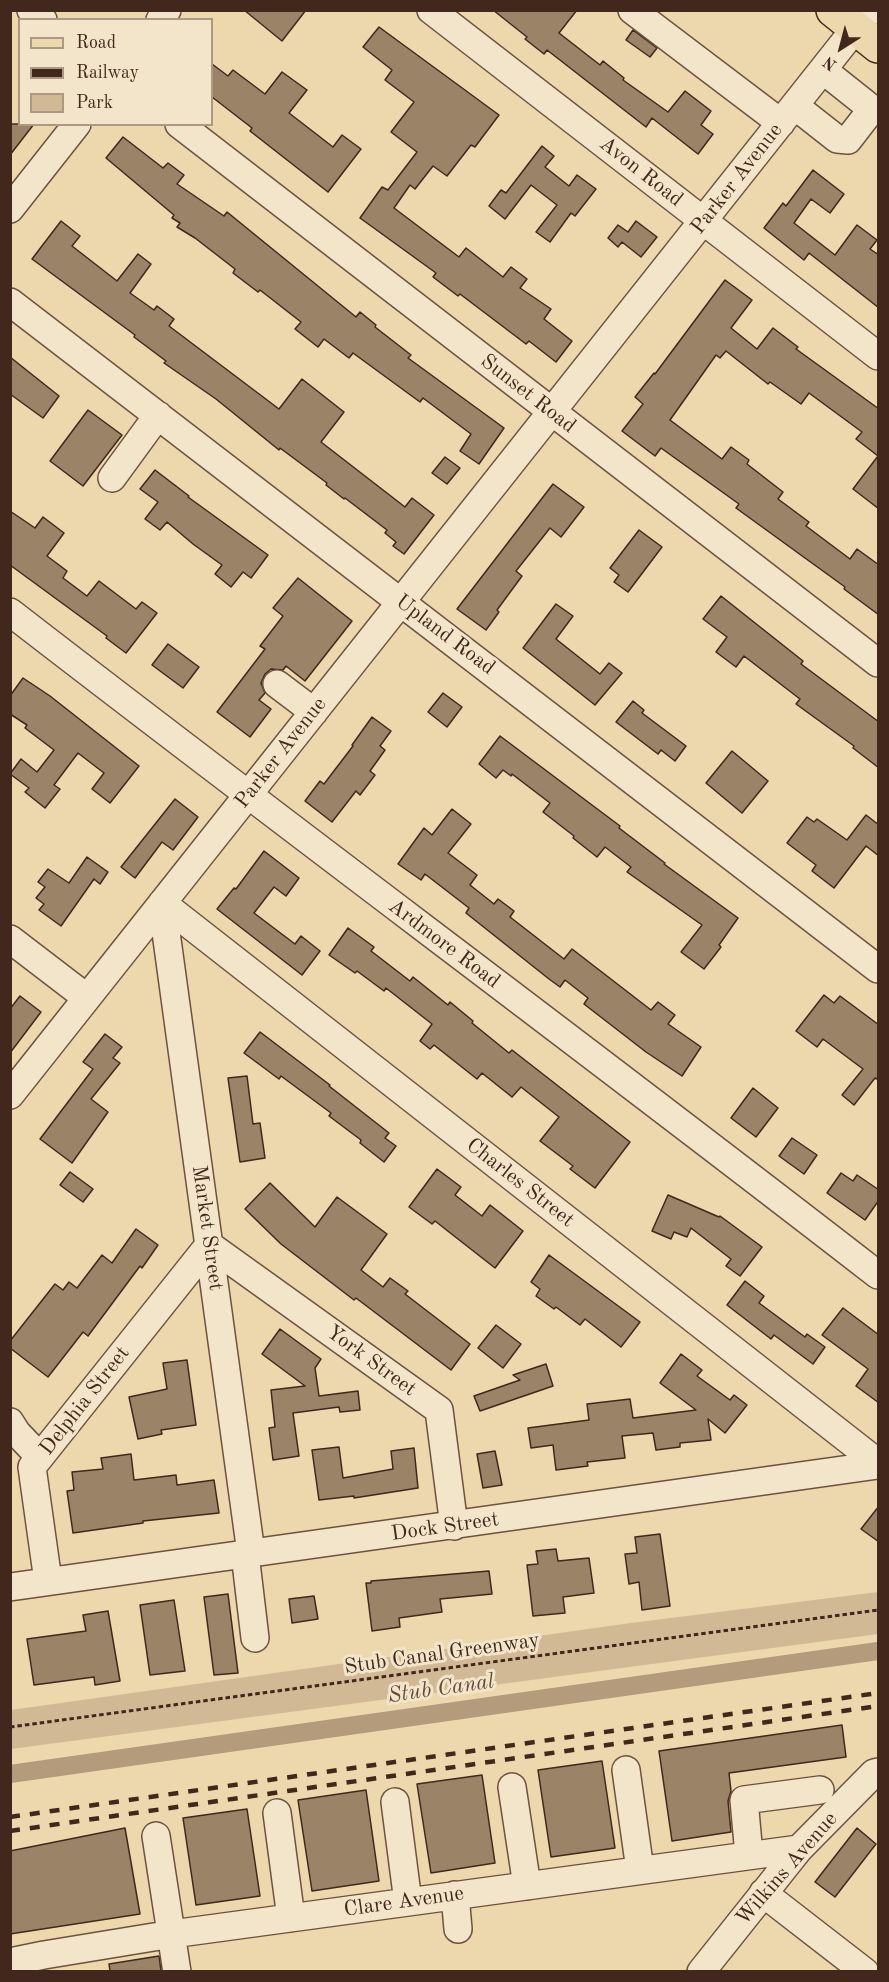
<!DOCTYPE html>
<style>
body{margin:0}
#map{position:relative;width:889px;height:1982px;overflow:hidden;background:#edd7ad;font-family:"Old Standard TT",serif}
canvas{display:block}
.frame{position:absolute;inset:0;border:12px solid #41271c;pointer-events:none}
.legend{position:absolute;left:18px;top:18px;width:195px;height:108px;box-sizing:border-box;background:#f3e5ca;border:2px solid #ac9984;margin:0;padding:8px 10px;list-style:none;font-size:18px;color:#41271c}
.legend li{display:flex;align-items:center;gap:12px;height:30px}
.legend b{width:30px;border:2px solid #ac9984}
.north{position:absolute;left:811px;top:18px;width:60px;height:60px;-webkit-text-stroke:4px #f3e5ca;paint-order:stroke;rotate:216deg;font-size:16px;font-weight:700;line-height:24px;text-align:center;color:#41271c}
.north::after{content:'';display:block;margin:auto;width:21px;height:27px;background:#41271c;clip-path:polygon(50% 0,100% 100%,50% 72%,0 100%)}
</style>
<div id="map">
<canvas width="889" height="1982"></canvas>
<div class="frame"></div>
<ul class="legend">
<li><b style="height:8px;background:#edd7ad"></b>Road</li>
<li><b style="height:8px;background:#41271c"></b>Railway</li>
<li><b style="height:16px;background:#d0b994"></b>Park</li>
</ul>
<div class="north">N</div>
</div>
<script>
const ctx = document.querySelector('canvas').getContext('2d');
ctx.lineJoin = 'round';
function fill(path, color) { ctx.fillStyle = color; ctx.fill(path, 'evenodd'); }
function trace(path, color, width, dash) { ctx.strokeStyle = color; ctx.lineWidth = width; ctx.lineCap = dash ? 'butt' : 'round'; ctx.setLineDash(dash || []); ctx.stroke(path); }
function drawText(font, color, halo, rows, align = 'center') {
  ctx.font = font + ' "Old Standard TT",serif'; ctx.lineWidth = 6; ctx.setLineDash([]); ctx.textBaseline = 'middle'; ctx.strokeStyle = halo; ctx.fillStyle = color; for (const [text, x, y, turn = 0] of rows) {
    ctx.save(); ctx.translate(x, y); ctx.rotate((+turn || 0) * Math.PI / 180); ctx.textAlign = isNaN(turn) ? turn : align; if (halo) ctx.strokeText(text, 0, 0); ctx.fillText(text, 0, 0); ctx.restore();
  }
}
fill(new Path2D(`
 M878 1592V1634L11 1749V1710L631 1623Z`), '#d0b994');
trace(new Path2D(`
 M10 1774 878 1651`), '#b39b7c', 18);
const building = new Path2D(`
 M244 10H306L282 41Z
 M493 10H577L559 33 600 65 603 61 624 78 623 80 668 112 685 91 711 111 701 125 713 134 698 154 652 118 646 127 547 50 544 54 525 39 527 37Z
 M379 27 499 115 475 147 471 145 447 176 433 166 415 189 410 185 394 208 459 257 466 248 503 277 511 267 527 279 520 288 551 309 544 319 572 341 556 362 529 341 526 344 460 294 458 296 433 277 436 273 360 218 382 187 388 190 417 152 391 132 414 102 385 80 392 70 363 47Z
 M633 30 657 48 650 57 626 40Z
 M212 64 228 76 233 70 265 94 282 72 307 90 289 113 333 147 342 135 361 149 328 192 250 131 252 128 212 97Z
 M10 124H34L10 155Z
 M123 137 163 168 168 163 184 175 177 184 224 216 227 212 356 317 360 312 376 325 375 327 411 355 408 358 504 428 479 464 460 451 471 434 423 398 420 402 353 353 349 358 324 339 318 347 295 329 301 322 260 290 258 292 233 273 235 269 195 238 177 227 180 223 172 218 174 215 106 158Z
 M542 146 554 156 545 167 569 186 577 175 596 189 575 216 571 213 550 242 536 232 557 205 531 185 505 219 489 206 501 190 506 193Z
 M813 170 844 194 830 213 811 199 794 223 835 255 857 225 877 240 870 249 879 255V308L809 253 804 260 764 228 783 203 786 206Z
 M61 221 80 236 72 246 117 281 138 254 151 264 130 293 154 310 157 306 174 319 169 326 279 409 302 379 344 412 321 442 405 507 412 498 434 515 404 554 393 546 396 542 385 533 387 530 345 498 344 499 326 485 327 483 280 448 279 450 216 399 164 363 166 361 134 337 135 335 32 259Z
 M636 221 657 237 641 257 622 242 618 247 608 238 618 225 628 232Z
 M725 280 752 300 731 328 757 349 773 328 798 347 796 349 879 409V509L853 489 878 456 856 439 862 432 809 393 801 404 770 382 768 384 726 351 720 358 716 355 670 420 722 459 731 447 749 460 747 464 783 492 778 499 809 522 806 526 850 559 857 549 879 565V615L844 589 845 587 736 508 739 504 661 448 655 456 622 431 643 404 635 397 654 373 655 374Z
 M10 357 59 396 43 418 10 394Z
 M88 410 122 435 83 486 50 461Z
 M445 457 460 468 447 484 432 473Z
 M155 470 189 496 188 497 268 555 251 578 243 572 231 587 215 574 222 565 193 544 167 522 160 530 145 519 158 502 140 489Z
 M553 484 584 507 561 537 550 528 516 571 522 576 497 610 499 612 486 630 457 609Z
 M10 511 35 528 43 517 64 533 47 556 67 571 63 578 87 596 99 581 136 609 142 602 157 613 126 653 106 638 107 636 10 565Z
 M639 530 662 547 628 592 614 582 619 575 610 568Z
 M298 578 352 621 305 681 286 666 283 670 271 669 265 674 261 683 265 693 259 700 271 709 250 737 217 712 265 649 260 646 283 616 273 608Z
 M721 596 803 661 801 664 879 722V768L853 748 854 746 796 704 800 699 744 656 736 667 716 652 727 637 703 619Z
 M556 604 573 616 556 639 600 674 609 663 622 673 595 705 523 648Z
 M168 644 199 667 183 688 152 665Z
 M23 678 50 696 139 766 110 803 92 789 104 773 78 753 54 785 60 789 45 808 25 792 29 788 10 774 21 759 37 772 54 750 25 728 27 725 10 714V696Z
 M443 693 462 707 447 727 428 712Z
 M633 701 644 710 642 713 686 746 675 761 661 750 658 754 616 722Z
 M372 717 391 731 380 746 385 750 370 771 375 775 360 795 356 791 332 822 305 801 320 781 324 784 353 746 352 745Z
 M500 736 620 826 619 828 665 863 664 864 738 918 719 945 721 947 704 969 681 952 702 925 627 872 631 867 605 847 597 857 573 838 574 836 543 812 550 803 512 774 511 776 503 770 496 778 479 764Z
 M732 751 768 781 742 813 706 783Z
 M175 799 198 817 173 850 162 842 135 878 121 867Z
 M452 809 471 824 448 853 477 875 470 885 494 904 498 899 514 911 510 917 564 959 572 949 651 1010 658 1002 675 1015 668 1024 701 1047 682 1076 646 1052 584 1004 588 998 565 980 560 987 549 979 466 913 469 908 425 874 421 880 398 864 424 828 432 835Z
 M866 815 879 825V856L866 846 834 888 812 871 816 865 787 843 807 817 814 822 817 819 847 840Z
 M264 851 299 878 286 896 274 887 254 913 295 944 301 936 320 951 302 975 217 909 234 888 236 889Z
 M87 857 108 872 100 884 94 879 61 926 39 910 44 904 36 898 45 887 38 882 48 869 69 883Z
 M348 928 374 947 371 951 410 981 413 977 448 1005 450 1002 473 1021 472 1023 509 1053 512 1050 630 1142 595 1188 570 1169 573 1166 540 1141 559 1117 521 1087 512 1097 482 1073 477 1079 434 1045 430 1049 420 1041 432 1024 386 988 384 991 357 971 355 973 329 955Z
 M824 995 834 1003 840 996 879 1025V1080L875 1078 854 1105 842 1095 863 1069 823 1039 817 1047 796 1031Z
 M20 996 41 1012 10 1053V1009Z
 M260 1032 330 1085 329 1086 389 1133 385 1138 396 1146 384 1162 360 1143 361 1140 329 1116 331 1113 281 1076 279 1079 244 1053Z
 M105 1034 122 1047 113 1058 120 1063 91 1099 108 1112 72 1163 40 1139 93 1069 83 1062Z
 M247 1076 253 1124 260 1123 265 1158 240 1162 228 1078Z
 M753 1088 778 1108 756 1137 731 1118Z
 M792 1138 817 1155 804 1174 779 1156Z
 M437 1169 461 1187 455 1195 482 1216 490 1205 523 1231 495 1268 435 1221 432 1224 409 1207Z
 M70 1172 93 1189 83 1202 60 1185Z
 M841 1173 853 1181 857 1175 879 1190V1200L865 1220 827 1193Z
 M270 1183 315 1227 337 1197 387 1234 361 1270 383 1287 390 1278 408 1291 405 1294 470 1344 451 1370 356 1298 354 1300 281 1244 245 1209Z
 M668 1195 719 1217 720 1216 762 1247 740 1276 726 1266 731 1259 691 1228 687 1237 674 1232 671 1239 652 1231Z
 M136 1229 158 1245 142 1268 140 1266 88 1336 83 1332 48 1377 10 1348V1341L55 1284 63 1290 69 1282 77 1288 102 1255 112 1263Z
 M549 1255 640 1322 621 1347 585 1319 580 1325 556 1307 554 1309 536 1296 540 1289 531 1282Z
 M745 1281 764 1296 759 1303 805 1337 807 1334 825 1347 813 1364 774 1335 771 1339 727 1305Z
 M843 1308 879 1335V1403L856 1386 868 1369 822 1335Z
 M496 1325 521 1344 503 1368 478 1348Z
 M280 1329 321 1359 315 1368 319 1396 358 1391 360 1410 340 1412 339 1407 293 1413 299 1456 273 1460 269 1428 275 1427 271 1390 305 1386 262 1354Z
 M681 1354 702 1370 697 1376 730 1400 734 1395 747 1405 725 1433 708 1419 711 1440 680 1443V1447L656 1450 653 1433 622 1436 625 1458 587 1462 588 1466 556 1470 553 1445 531 1448 528 1428 589 1420 587 1404 630 1399 633 1418 696 1410 660 1383Z
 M187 1360 196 1425 161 1430 162 1434 138 1439 129 1397 167 1389 163 1363Z
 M546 1364 553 1386 480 1411 474 1396 520 1380 513 1375Z
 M339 1447 343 1478 393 1469 391 1451 414 1448 418 1488 354 1498V1496L319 1500 312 1450Z
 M495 1451 502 1485 483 1488 477 1454Z
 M131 1454 134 1480 176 1475 177 1485 214 1480 219 1513 143 1521V1523L73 1533 67 1491 74 1490 72 1472 103 1469 101 1458Z
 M879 1506V1542L861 1529Z
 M660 1534 670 1606 642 1610 639 1582 629 1584 625 1554 637 1553 635 1537Z
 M556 1549 558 1561 589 1558 594 1593 563 1597 565 1613 533 1616 527 1565 538 1564 536 1551Z
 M489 1571 492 1594 440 1599 442 1612 399 1618 400 1627 372 1631 366 1583H371V1581Z
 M228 1594 238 1673 214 1675 204 1597Z
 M314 1596 318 1619 292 1623 289 1599Z
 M174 1600 185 1671 150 1675 140 1605Z
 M108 1611 120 1681 95 1685 94 1677 34 1685 27 1639 86 1631 83 1615Z
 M842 1725 846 1757 729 1773 731 1791 728 1801 731 1832 672 1841 659 1751Z
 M602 1761 615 1848 551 1857 538 1770Z
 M482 1775 495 1863 431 1873 417 1784Z
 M366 1790 379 1881 312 1891 298 1800Z
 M247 1809 260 1896 196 1905 183 1818Z
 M125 1828 140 1914 10 1934V1851Z
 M857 1828 876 1844 835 1897 815 1882Z
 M159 1956 161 1971H110L109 1964Z`);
fill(building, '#9a8367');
trace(building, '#41271c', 1.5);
const minor = new Path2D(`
 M31 10 43 20
 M431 10 878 356
 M632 10 781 123
 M160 20 167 10
 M795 106 837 139 848 140 872 109 823 70
 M179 124 878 663
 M10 209 77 124
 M10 302 878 969
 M112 478 158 415
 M10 612C298 835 591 1052 878 1275
 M277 684 314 712
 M162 903 878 1463
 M162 903 251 1553
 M10 939 87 998
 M10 1095 870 10
 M10 1422 17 1433 40 1457
 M245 1554 255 1638
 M48 1581 32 1467 209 1245 439 1410 454 1526
 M10 1587 878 1465
 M626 1770 640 1870
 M512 1787 527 1886
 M395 1802 408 1902
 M277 1813 291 1918
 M156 1836 177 1972
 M749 1855 744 1800 820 1790
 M763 1893 865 1972
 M455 1895 458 1929
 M10 1962 44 1955 172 1934 799 1849
 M701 1972 799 1849 874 1773 878 1772`);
const major = new Path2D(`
 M833 10 878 46`);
trace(minor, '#6c5340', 30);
trace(major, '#41271c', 36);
trace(new Path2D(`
 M10 1727 878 1610`), '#41271c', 3, [4.5, 3]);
trace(minor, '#f3e5ca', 27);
trace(major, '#edd7ad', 33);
trace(new Path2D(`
 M10 1817 878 1693
 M10 1831 878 1706`), '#41271c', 4.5, [10, 10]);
drawText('21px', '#41271c', '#f3e5ca', [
 ["Avon Road",641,172,38],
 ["Parker Avenue",737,179,-52],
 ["Sunset Road",528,394,38],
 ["Upland Road",445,635,37],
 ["Parker Avenue",281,753,-52],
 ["Ardmore Road",444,944,37],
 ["Charles Street",520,1183,38],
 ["Market Street",207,1228,82],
 ["York Street",371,1361,36],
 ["Delphia Street",85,1401,-52],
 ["Dock Street",445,1527,-8],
 ["Stub Canal Greenway",442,1654,-8],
 ["Wilkins Avenue",787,1869,-49],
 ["Clare Avenue",404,1902,-8]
]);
drawText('italic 22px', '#634a39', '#f3e5ca', [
 ["Stub Canal",441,1689,-8]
]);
</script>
